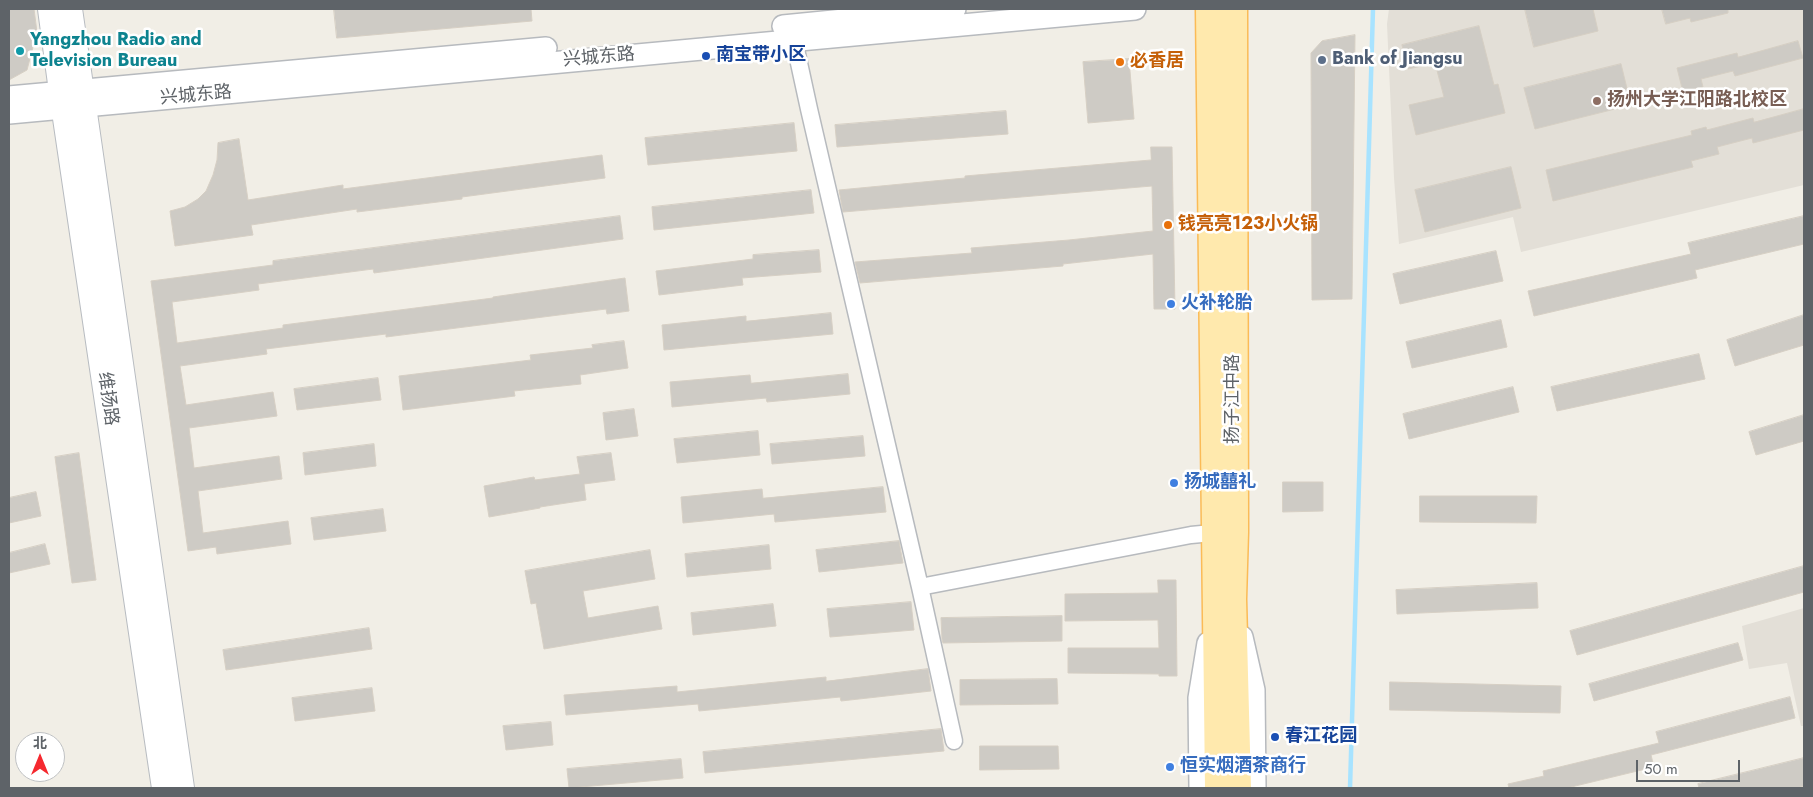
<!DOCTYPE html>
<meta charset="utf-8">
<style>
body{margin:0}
#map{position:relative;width:1813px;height:797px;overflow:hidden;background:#f1eee6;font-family:Jost,"Noto Sans SC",sans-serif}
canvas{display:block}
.frame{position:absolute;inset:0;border:10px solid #5e6368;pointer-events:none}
.north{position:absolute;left:15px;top:732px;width:50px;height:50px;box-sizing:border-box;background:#fff;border:1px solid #bfc1c3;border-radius:50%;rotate:0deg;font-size:14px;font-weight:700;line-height:20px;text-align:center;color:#5e6368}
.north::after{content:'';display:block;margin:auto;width:18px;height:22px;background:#f5292f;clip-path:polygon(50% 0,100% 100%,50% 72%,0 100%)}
.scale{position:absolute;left:1636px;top:760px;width:104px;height:22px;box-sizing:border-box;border:2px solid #5e6368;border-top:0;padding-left:6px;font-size:15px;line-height:18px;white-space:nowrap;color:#5e6368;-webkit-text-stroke:4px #fff;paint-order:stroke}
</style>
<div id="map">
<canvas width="1813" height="797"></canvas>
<div class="frame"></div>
<div class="north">北</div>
<div class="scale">50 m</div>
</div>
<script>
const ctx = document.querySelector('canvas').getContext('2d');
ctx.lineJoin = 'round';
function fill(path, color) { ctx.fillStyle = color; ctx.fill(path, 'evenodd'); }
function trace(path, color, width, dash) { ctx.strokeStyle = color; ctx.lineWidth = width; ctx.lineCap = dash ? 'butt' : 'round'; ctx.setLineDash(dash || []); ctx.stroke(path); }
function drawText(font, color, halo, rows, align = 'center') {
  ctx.font = font + ' Jost,"Noto Sans SC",sans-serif'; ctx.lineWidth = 5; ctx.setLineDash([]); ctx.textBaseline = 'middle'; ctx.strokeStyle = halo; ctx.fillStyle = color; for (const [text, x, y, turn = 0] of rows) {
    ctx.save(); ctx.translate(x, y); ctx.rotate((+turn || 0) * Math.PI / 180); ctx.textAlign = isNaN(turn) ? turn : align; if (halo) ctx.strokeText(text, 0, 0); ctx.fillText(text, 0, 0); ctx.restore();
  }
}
fill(new Path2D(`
 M1389 9H1804V185L1521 252 1513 217 1399 244 1394 178 1387 24Z
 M1804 608V726H1801L1787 663 1749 669 1742 626Z`), '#e3dfd7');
trace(new Path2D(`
 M1350 788 1373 9`), '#a8e3ff', 4.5);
const building = new Path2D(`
 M9 9H34L37 32 27 70 9 80Z
 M334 9H531L532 21 337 38Z
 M1525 9H1593L1598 31 1534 47Z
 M1662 9H1728V13L1691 22 1690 18 1666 24Z
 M1479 26 1494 85 1498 84 1505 113 1416 135 1409 105 1444 97 1435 63 1408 69 1402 45Z
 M1355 35 1352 299 1312 300 1311 53 1322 41Z
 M1798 41 1803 58 1735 76 1733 71 1701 79 1703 87 1683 92 1677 68 1737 53 1738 57Z
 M1129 59 1134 119 1088 123 1083 62Z
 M1621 64 1631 105 1535 129 1524 88Z
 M1804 109V130L1753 143 1752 138 1717 147 1719 154 1691 161 1693 167 1553 201 1546 170 1692 135 1691 131 1706 127 1707 130 1753 118 1754 122Z
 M1006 111 1008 134 837 147 835 125Z
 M794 123 797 151 648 165 645 138Z
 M239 139 248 200 343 185V189L602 155 605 178 462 197V199L357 212V209L251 225 253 235 175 246 170 211 185 207 198 199 206 191 213 175 217 160 218 143Z
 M1151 147H1172L1175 309H1154L1153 254 1063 264V266L860 283 855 262 972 253 971 248 1069 240 1153 231 1152 186 843 212 839 190 965 178V176L1151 160Z
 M1511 167 1521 208 1425 232 1415 190Z
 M811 190 814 213 654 230 652 207Z
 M620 216 623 239 374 273 373 269 258 284 259 290 172 302 177 343 283 328V325L493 298V297L625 278 629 311 607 314 606 309 386 337V334L266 349 267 354 180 366 186 405 273 392 277 416 189 428 194 468 279 456 282 479 198 491 203 533 288 521 291 544 217 554 216 547 188 551 151 281 273 265V261Z
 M1804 216V244L1695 270 1697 278 1534 316 1528 291 1691 254 1688 243Z
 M819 250 821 272 742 278 743 285 659 295 656 271 753 259V255Z
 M1496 251 1503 281 1400 304 1393 274Z
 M831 313 833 334 664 350 662 325 746 316V321Z
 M1804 315V345L1735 366 1727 340Z
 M1501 320 1507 347 1412 368 1406 342Z
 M624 341 628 368 580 375 581 384 514 391 515 396 403 410 399 376 531 360 530 355 593 348 592 345Z
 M1699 354 1705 379 1557 411 1551 387Z
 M848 374 850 394 767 402 766 398 672 407 670 382 750 375 751 383Z
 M378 378 381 400 297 410 294 389Z
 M1513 387 1519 412 1409 439 1403 414Z
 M634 409 638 436 606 440 603 413Z
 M1804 415V441L1756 455 1749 432Z
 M758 431 760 455 677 463 674 439Z
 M863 436 865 456 772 464 770 444Z
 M374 444 376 466 305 475 303 453Z
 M79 453 96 580 72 583 55 457Z
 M611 453 615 480 584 484 586 500 540 507V508L489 517 484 486 534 477 535 480 580 474 577 457Z
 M1283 482H1323V511L1283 512Z
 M883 487 886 512 775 522 774 514 683 523 681 497 762 489 763 498Z
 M36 492 41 516 9 523V498Z
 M1420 496H1537L1536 523 1420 522Z
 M383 509 386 531 314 540 311 518Z
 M899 541 903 563 819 572 816 550Z
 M45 544 50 564 9 573V553Z
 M769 545 771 569 687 577 685 554Z
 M650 550 655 579 583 591 588 618 658 606 662 629 544 649 536 603 531 604 525 571Z
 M1804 566V592L1577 655 1570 631Z
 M1158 580H1176L1177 676H1159V674L1068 673V648H1159L1158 620 1065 621V594L1158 593Z
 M1537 583 1538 608 1397 614 1396 590Z
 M911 602 914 630 830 637 827 609Z
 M773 604 776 626 693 635 691 613Z
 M1062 616V641L943 643 942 639 941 618Z
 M369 628 372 649 226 670 223 650Z
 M1738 643 1743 660 1594 701 1589 684Z
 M928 669 931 691 841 701 840 697 699 711 698 704 566 715 564 695 677 686V692L826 677V681Z
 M1057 679 1058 704 960 705V680Z
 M1390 682 1561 686 1560 713 1390 710Z
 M372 688 375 711 295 721 292 698Z
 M1790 697 1795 718 1651 755 1654 767 1567 788H1509L1508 784 1544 776 1543 771 1659 743 1656 732Z
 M551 722 553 745 506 750 503 726Z
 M941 729 944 751 705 773 703 752Z
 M980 746H1058L1059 769 980 770Z
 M1804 758V786L1797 788H1699L1698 784Z
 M681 759 683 778 569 788 567 769Z`);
fill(building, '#cecbc5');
trace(building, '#d6cfc4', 1);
const minor = new Path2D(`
 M794 40 809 109 920 587 954 741
 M920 587 1191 535 1223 532`);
const tertiary = new Path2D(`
 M783 26 955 9
 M9 97 546 48
 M9 113 1135 9
 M1242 637 1254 690 1255 788
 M1200 788 1199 698 1208 643`);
const secondary = new Path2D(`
 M50 9 61 91 164 788
 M70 9 182 788`);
const primary = new Path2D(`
 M1209 9 1218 788
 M1234 9 1235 532 1233 599 1238 788`);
trace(minor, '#b7babe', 19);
trace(tertiary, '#b7babe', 24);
trace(secondary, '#b8bcc1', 26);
trace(primary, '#fbbb56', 29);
trace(minor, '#fff', 16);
trace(tertiary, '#fff', 21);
trace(secondary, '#fff', 24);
trace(primary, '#ffe9ad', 26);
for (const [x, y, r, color] of [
 [20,51,5,"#0f9aa8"],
 [706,56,5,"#1a4fb4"],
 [1322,60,5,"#5c6f8a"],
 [1120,62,5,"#e8710a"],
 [1597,101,5,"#8d6e63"],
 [1168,225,5,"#e8710a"],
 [1171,304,5,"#3f7fe0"],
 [1174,483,5,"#3f7fe0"],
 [1275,737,5,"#1a4fb4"],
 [1170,767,5,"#3f7fe0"]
]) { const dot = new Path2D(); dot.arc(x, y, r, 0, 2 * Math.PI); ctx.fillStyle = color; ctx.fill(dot); trace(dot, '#fff', 2); }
drawText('bold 18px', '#0d838f', '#fff', [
 ["Yangzhou Radio and",30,41],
 ["Television Bureau",30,62]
], 'left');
drawText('bold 18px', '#164399', '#fff', [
 ["南宝带小区",716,56],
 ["春江花园",1285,737]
], 'left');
drawText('18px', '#5e6368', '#fff', [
 ["兴城东路",599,58,-5],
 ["兴城东路",196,96,-5],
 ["维扬路",107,399,82],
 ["扬子江中路",1234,399,-90]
]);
drawText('bold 18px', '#4e5e75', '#fff', [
 ["Bank of Jiangsu",1332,60]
], 'left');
drawText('bold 18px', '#c56008', '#fff', [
 ["必香居",1130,62],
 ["钱亮亮123小火锅",1178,225]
], 'left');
drawText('bold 18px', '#785e54', '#fff', [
 ["扬州大学江阳路北校区",1607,101]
], 'left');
drawText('bold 18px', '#366cbe', '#fff', [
 ["火补轮胎",1181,304],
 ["扬城囍礼",1184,483],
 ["恒实烟酒茶商行",1180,767]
], 'left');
</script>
